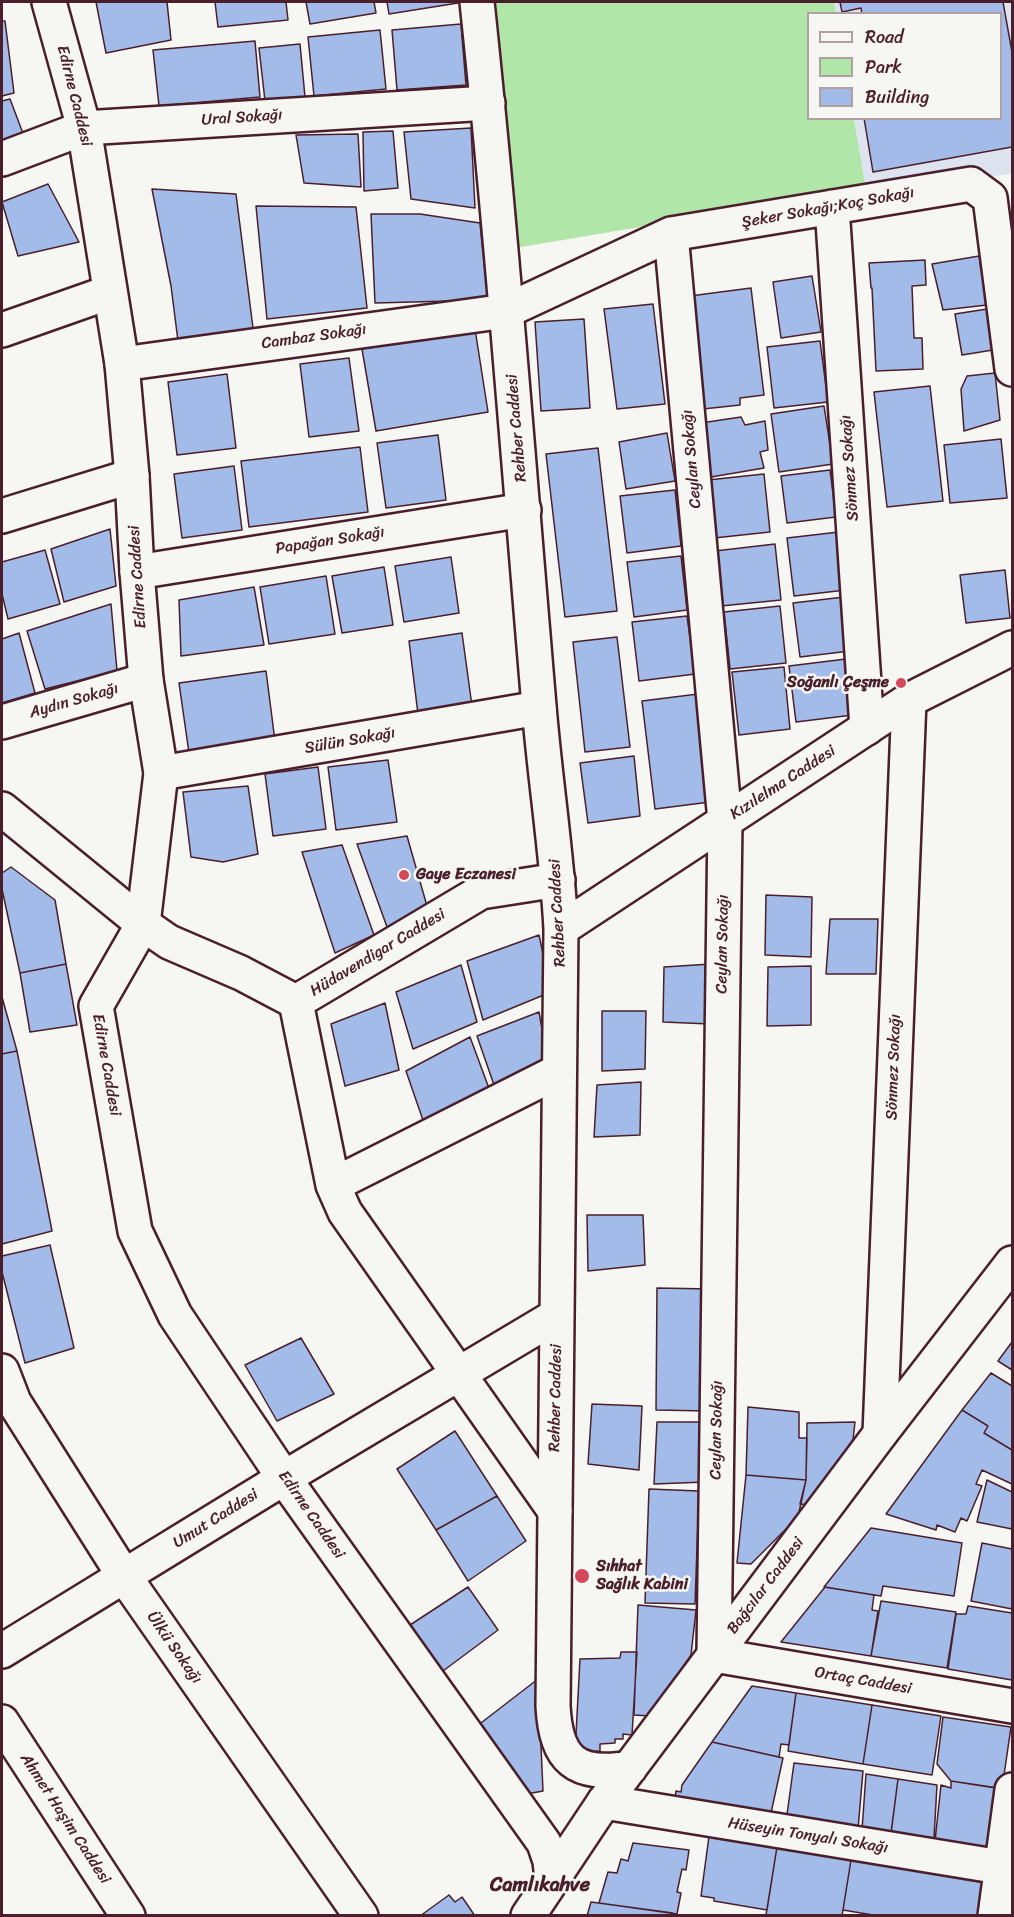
<!DOCTYPE html>
<meta charset="utf-8">
<style>
body{margin:0}
#map{position:relative;width:1014px;height:1917px;overflow:hidden;background:#f6f6f2;font-family:Sriracha,sans-serif}
canvas{display:block}
.frame{position:absolute;inset:0;border:3px solid #4a1f2b;pointer-events:none}
.legend{position:absolute;left:807px;top:12px;width:195px;height:108px;box-sizing:border-box;background:#f6f6f2;border:2px solid #b1a0a2;margin:0;padding:8px 10px;list-style:none;font-size:18px;color:#4a1f2b}
.legend li{display:flex;align-items:center;gap:12px;height:30px}
.legend b{width:30px;border:2px solid #b1a0a2}
</style>
<div id="map">
<canvas width="1014" height="1917"></canvas>
<div class="frame"></div>
<ul class="legend">
<li><b style="height:8px;background:#f6f6f2"></b>Road</li>
<li><b style="height:16px;background:#b0e6a8"></b>Park</li>
<li><b style="height:16px;background:#a3bbe8"></b>Building</li>
</ul>
</div>
<script>
const ctx = document.querySelector('canvas').getContext('2d');
ctx.lineJoin = 'round';
function fill(path, color) { ctx.fillStyle = color; ctx.fill(path, 'evenodd'); }
function trace(path, color, width, dash) { ctx.strokeStyle = color; ctx.lineWidth = width; ctx.lineCap = dash ? 'butt' : 'round'; ctx.setLineDash(dash || []); ctx.stroke(path); }
function drawText(font, color, halo, rows, align = 'center') {
  ctx.font = font + ' Sriracha,sans-serif'; ctx.lineWidth = 5; ctx.setLineDash([]); ctx.textBaseline = 'middle'; ctx.strokeStyle = halo; ctx.fillStyle = color; for (const [text, x, y, turn = 0] of rows) {
    ctx.save(); ctx.translate(x, y); ctx.rotate((+turn || 0) * Math.PI / 180); ctx.textAlign = isNaN(turn) ? turn : align; if (halo) ctx.strokeText(text, 0, 0); ctx.fillText(text, 0, 0); ctx.restore();
  }
}
fill(new Path2D(`
 M834 2H1012V174L866 189 854 119 1000 118V14L836 13Z`), '#dde4ef');
fill(new Path2D(`
 M490 2H834L836 13 808 14V118L854 119 866 189 515 248Z`), '#b0e6a8');
const building = new Path2D(`
 M96 2H167L171 40 106 53Z
 M215 2H286L288 20 218 27Z
 M306 2H374L376 13 310 24Z
 M387 2H458V3L389 14Z
 M840 2H1003L1012 52V147L873 172 864 118H1000V14H862L861 8 842 12Z
 M2 21H5L14 93 2 96Z
 M461 24 466 85 397 90 392 30Z
 M380 30 386 89 314 96 308 37Z
 M255 41 260 97 159 106 153 50Z
 M300 44 305 97 265 101 259 48Z
 M10 99 27 144 2 153V101Z
 M471 128 475 208 411 199 404 132Z
 M393 131 398 188 364 191 363 132Z
 M358 134 361 187 304 183 296 135Z
 M48 184 79 242 18 256 2 202Z
 M152 189 236 194 253 328 178 341 171 286Z
 M256 206 356 207 367 308 267 319Z
 M371 214H420L480 223 488 300 375 303Z
 M979 256 987 305 943 310 932 264Z
 M925 260 926 285 912 286 914 338H922L923 369 876 371 872 288H871L869 263Z
 M812 276 821 332 781 338 773 282Z
 M751 288 764 395 740 398V405L703 409 690 296Z
 M653 304 665 404 617 409 604 309Z
 M987 309 993 350 962 355 955 314Z
 M584 319 590 408 541 411 535 322Z
 M475 329 488 412 376 431 362 349Z
 M820 341 828 402 774 408 767 347Z
 M349 358 359 431 309 437 300 364Z
 M995 373 1000 420 964 431 961 389 967 376Z
 M227 374 236 448 177 455 168 382Z
 M930 386 943 501 887 507 874 392Z
 M824 406 833 464 779 472 771 414Z
 M741 417 745 425 765 421 768 450 760 452 764 468 711 477 701 423Z
 M667 433 675 481 626 489 619 442Z
 M438 435 446 500 386 508 377 443Z
 M1001 439 1007 498 950 503 944 445Z
 M360 447 368 512 249 527 241 461Z
 M598 448 617 611 565 617 546 454Z
 M234 466 242 530 182 538 174 474Z
 M830 470 836 517 787 523 781 476Z
 M764 474 770 532 714 538 708 480Z
 M675 490 681 546 627 553 620 496Z
 M110 529 116 586 64 602 51 549Z
 M839 532 846 590 794 596 787 538Z
 M775 544 781 600 721 606 715 551Z
 M45 550 60 604 8 619 2 594V562Z
 M681 556 687 610 634 617 627 562Z
 M451 557 459 613 404 622 395 566Z
 M384 567 393 625 342 633 332 576Z
 M1005 570 1010 618 966 623 960 575Z
 M326 576 335 634 269 644 260 587Z
 M254 587 264 645 181 656 179 600Z
 M844 597 850 651 800 657 793 603Z
 M111 604 117 671 45 689 27 631Z
 M780 606 786 663 730 669 724 612Z
 M687 616 695 674 639 681 632 622Z
 M19 633 35 693 2 703V639Z
 M462 633 472 706 418 714 409 641Z
 M617 637 630 747 585 752 573 642Z
 M846 659 853 715 796 722 789 666Z
 M784 667 790 729 739 735 732 672Z
 M266 671 275 741 189 753 179 683Z
 M698 694 710 802 655 809 642 701Z
 M634 756 640 816 588 823 580 763Z
 M388 760 397 822 336 830 328 767Z
 M318 767 326 829 273 836 265 774Z
 M248 786 258 854 223 862 191 857 183 792Z
 M407 836 429 913 387 927 357 844Z
 M342 845 374 935 335 953 302 852Z
 M11 867 55 900 66 964 20 973 2 889V873Z
 M766 895 812 897 811 957 765 955Z
 M830 919H878L876 974H826Z
 M539 935 551 992 483 1020 467 961Z
 M66 964 77 1025 30 1032 20 973Z
 M711 964 710 1024 663 1022 664 967Z
 M461 965 477 1022 413 1049 396 992Z
 M811 966V1025L767 1026 768 967Z
 M2 997 17 1051 2 1054Z
 M385 1003 399 1070 345 1086 331 1024Z
 M602 1011H646L645 1069 602 1071Z
 M539 1012 548 1063 494 1085 477 1036Z
 M470 1037 490 1091 425 1126 406 1071Z
 M17 1051 52 1231 2 1244V1054Z
 M641 1082 640 1135 594 1137 597 1085Z
 M587 1215H643L645 1265 588 1271Z
 M50 1245 74 1348 25 1363 2 1272V1256Z
 M657 1288 711 1289 709 1411 656 1410Z
 M301 1338 334 1394 277 1421 245 1365Z
 M1012 1342V1370L998 1361Z
 M991 1373 1012 1386V1450L984 1433 988 1426 962 1410Z
 M592 1404 642 1406 639 1470 588 1464Z
 M748 1407 799 1412V1438H807L806 1480 746 1475Z
 M962 1410 988 1426 984 1433 1012 1450V1484L982 1470 976 1484 982 1486 967 1521 961 1518 955 1532 937 1525 936 1530 886 1514Z
 M657 1422H707L705 1482 654 1484Z
 M855 1422 853 1440 809 1505 800 1504 806 1480 807 1423Z
 M455 1431 497 1496 436 1530 397 1469Z
 M746 1475 806 1480 798 1517 751 1564 737 1563Z
 M987 1480 1012 1492V1529L977 1522Z
 M649 1489 699 1491 695 1604 645 1603Z
 M497 1496 526 1541 468 1581 436 1530Z
 M871 1528 962 1543 954 1596 883 1586 881 1596 824 1587Z
 M982 1543 1012 1549V1609L971 1601Z
 M468 1587 498 1630 439 1674 407 1627Z
 M825 1587 874 1595 872 1610 878 1611 871 1656 781 1642Z
 M881 1601 956 1612 947 1668 871 1656Z
 M638 1605 696 1610 691 1655 650 1716 634 1715Z
 M968 1606 1012 1613V1680L948 1669 956 1614H966Z
 M621 1652H637L632 1735 623 1734V1739H615V1743L600 1744V1751L575 1753 580 1659 620 1658Z
 M538 1679 543 1791 521 1795 477 1726Z
 M752 1686 796 1693 789 1745 781 1744 779 1757 712 1742Z
 M796 1693 872 1705 863 1764 788 1751Z
 M872 1705 941 1716 932 1775 863 1764Z
 M943 1717 1011 1727 1002 1789 951 1781 937 1764Z
 M712 1742 783 1758 771 1813 674 1805 676 1791 681 1792 682 1785Z
 M794 1763 863 1771 858 1829 786 1822Z
 M866 1774 898 1779 891 1834 862 1830Z
 M898 1779 937 1785 934 1838 891 1833Z
 M951 1781 1005 1789 995 1851 935 1841 941 1785 951 1788Z
 M709 1836 777 1847 767 1910 714 1901V1898L701 1896Z
 M633 1843 689 1850 686 1870 682 1869 677 1892 681 1893 677 1914 599 1903 608 1872 617 1873 621 1859 628 1861Z
 M777 1847 851 1860 842 1916 766 1915Z
 M851 1860 992 1884 987 1916H879L843 1910Z
 M449 1895 455 1902 462 1897 475 1916H420Z
 M591 1902 673 1913 672 1916H587Z`);
fill(building, '#a3bbe8');
trace(building, '#4a1f2b', 1.5);
const street = new Path2D(`
 M2 159 84 128 488 103
 M832 207 867 728
 M671 234 725 821 714 1655 1012 1706
 M2 330 110 292
 M122 364 506 311 671 234 971 184 990 198 1012 369
 M2 516 132 476
 M137 572 524 510
 M2 722 146 680
 M161 773 539 708
 M2 809 143 924 169 942 241 973 296 1002 481 892 558 880
 M296 1002 333 1185 345 1212 555 1511
 M333 1185 559 1071
 M2 1371 14 1402 124 1576 361 1916
 M880 1434 909 700
 M2 1651 284 1478 556 1316
 M2 1722 128 1916
 M604 1802 1012 1869
 M995 1916 1012 1790`);
const secondary = new Path2D(`
 M49 2 84 128 122 364 132 476 137 572 146 680 161 773 143 924 96 1006 135 1231 175 1315 284 1478 544 1843 550 1861 552 1880
 M477 2C502 236 519 471 539 706 545 780 557 854 561 929L553 1706C556 1760 575 1777 630 1768
 M561 929 909 700 1012 648
 M528 1916 604 1802 880 1434 1012 1263`);
trace(street, '#4a1f2b', 38);
trace(secondary, '#4a1f2b', 38);
trace(street, '#f6f6f2', 33);
trace(secondary, '#f6f6f2', 33);
for (const [x, y, r, color] of [
 [901,683,6,"#d1495b"],
 [404,875,6,"#d1495b"],
 [582,1576,8,"#d1495b"]
]) { const dot = new Path2D(); dot.arc(x, y, r, 0, 2 * Math.PI); ctx.fillStyle = color; ctx.fill(dot); trace(dot, '#f6f6f2', 2); }
drawText('16px', '#4a1f2b', '#f6f6f2', [
 ["Edirne Caddesi",74,96,76],
 ["Ural Sokağı",242,118,-4],
 ["Şeker Sokağı;Koç Sokağı",828,208,-10],
 ["Cambaz Sokağı",314,337,-8],
 ["Rehber Caddesi",517,428,-95],
 ["Ceylan Sokağı",692,459,-95],
 ["Sönmez Sokağı",850,468,-94],
 ["Papağan Sokağı",330,541,-9],
 ["Edirne Caddesi",138,577,-94],
 ["Aydın Sokağı",74,701,-16],
 ["Sülün Sokağı",350,741,-10],
 ["Kızılelma Caddesi",783,783,-33],
 ["Rehber Caddesi",558,913,-93],
 ["Ceylan Sokağı",723,944,-89],
 ["Hüdavendigar Caddesi",378,953,-31],
 ["Edirne Caddesi",106,1065,80],
 ["Sönmez Sokağı",894,1067,-88],
 ["Rehber Caddesi",556,1398,-89],
 ["Ceylan Sokağı",717,1430,-89],
 ["Edirne Caddesi",311,1515,55],
 ["Umut Caddesi",216,1519,-32],
 ["Bağcılar Caddesi",766,1586,-53],
 ["Ülkü Sokağı",174,1648,55],
 ["Ortaç Caddesi",863,1681,10],
 ["Ahmet Haşim Caddesi",65,1819,57],
 ["Hüseyin Tonyalı Sokağı",808,1836,9]
]);
drawText('bold 16px', '#4a1f2b', '#f6f6f2', [
 ["Soğanlı Çeşme",889,683,"right"],
 ["Gaye Eczanesi",416,875],
 ["Sıhhat",596,1567],
 ["Sağlık Kabini",596,1585]
], 'left');
drawText('bold 20px', '#4a1f2b', '#f6f6f2', [
 ["Camlıkahve",540,1886]
]);
</script>
